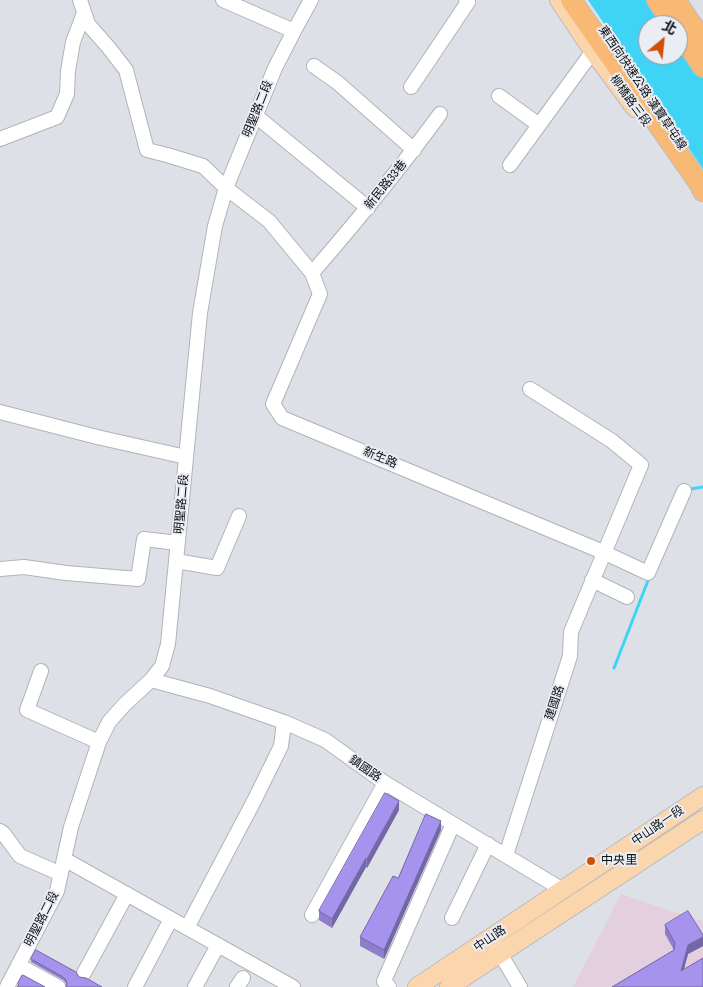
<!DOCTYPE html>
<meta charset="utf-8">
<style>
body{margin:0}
#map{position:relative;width:703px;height:987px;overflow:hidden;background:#dde0e7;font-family:"Archivo Narrow","Noto Sans TC",sans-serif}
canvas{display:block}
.north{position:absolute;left:638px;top:15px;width:50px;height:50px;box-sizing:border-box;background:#eaedf4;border:1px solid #929499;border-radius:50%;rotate:28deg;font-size:14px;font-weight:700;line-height:20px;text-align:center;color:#0e0f11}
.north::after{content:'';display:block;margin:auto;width:18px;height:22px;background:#d34f01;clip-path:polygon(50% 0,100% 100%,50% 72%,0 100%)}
</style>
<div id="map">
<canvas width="703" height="987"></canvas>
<div class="north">北</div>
</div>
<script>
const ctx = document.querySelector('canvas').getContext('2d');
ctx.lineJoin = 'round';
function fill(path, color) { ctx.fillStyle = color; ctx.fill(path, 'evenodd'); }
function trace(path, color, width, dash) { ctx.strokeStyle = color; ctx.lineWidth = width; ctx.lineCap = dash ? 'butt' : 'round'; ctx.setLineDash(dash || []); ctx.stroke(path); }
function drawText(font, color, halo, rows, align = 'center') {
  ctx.font = font + ' "Archivo Narrow","Noto Sans TC",sans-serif'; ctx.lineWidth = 4; ctx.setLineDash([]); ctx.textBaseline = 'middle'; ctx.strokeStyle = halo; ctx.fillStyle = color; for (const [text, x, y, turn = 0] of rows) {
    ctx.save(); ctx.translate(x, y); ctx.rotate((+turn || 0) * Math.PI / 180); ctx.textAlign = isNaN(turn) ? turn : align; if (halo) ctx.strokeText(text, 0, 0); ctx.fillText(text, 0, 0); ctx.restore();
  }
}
fill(new Path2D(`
 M621 894 689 917 703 921V987H573Z`), '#e3cfde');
fill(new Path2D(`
 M588 0H649L666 25H648V55H678V42L703 78V169Z`), '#3fd3f6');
trace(new Path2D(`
 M689 493 691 489 703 487
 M614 668 649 578`), '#3fd3f6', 3);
const minor = new Path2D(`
 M80 0 88 24 109 48 126 70 147 150 167 155 203 166 226 188 269 221 312 273 320 294 273 404 282 418 603 552 648 573 684 491
 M223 0 294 31
 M314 66 338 83 414 150
 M411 87 468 2 466 0
 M499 96 539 125
 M256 116 368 208
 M0 139 57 117 67 94 68 71 73 42 84 13
 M510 165 593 51
 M312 273C357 221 400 169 440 114
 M0 412 97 437 186 457
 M176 561 217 568 239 516
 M0 569 24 567 66 573 138 579 144 539 178 543
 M592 580 627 597
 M41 671 27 710 99 742
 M151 680 210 696 284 722 325 740 385 783 563 890
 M0 831 3 833 20 856 61 874
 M506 855 570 656 571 632 641 465 612 441 530 389
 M64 859 293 987
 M312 915 385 783
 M452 918 488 844
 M187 928 255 799 281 746 284 722
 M495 945 520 987
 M18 965 58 987
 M84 973 127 894
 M7 987 57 891 71 827 99 742 109 722 124 705 151 680 162 666 168 644 200 313 215 226 226 188 275 68 294 31 311 0
 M135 987 171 919
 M195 987 218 945
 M237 987 243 978
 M389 987 384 981 453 824`);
const major = new Path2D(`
 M559 0 593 51 635 108
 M417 987 703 796
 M449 987 703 820`);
const highway = new Path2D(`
 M571 0 699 183 703 191
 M657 0 674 25
 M675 0 703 41
 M678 30 703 67`);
trace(minor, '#b0b3ba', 16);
trace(major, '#bcbcbc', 20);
trace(highway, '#bcbcbc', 22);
trace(minor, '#fff', 14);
trace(major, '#fbd5ac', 18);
trace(highway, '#f8b975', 20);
fill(new Path2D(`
 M399 810 367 868 366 867 332 928 319 920V911Z
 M441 830 384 959 360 946V937L398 878Z
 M665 925 703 935V946L688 954 684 969 703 987H612L674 950 665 934Z
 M31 959 76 972 66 986V983L63 980 31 962Z`), '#8e7ecc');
fill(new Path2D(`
 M399 801V810L367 868V859Z
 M441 821V830L384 959V950Z
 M366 858V867L332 928V919Z
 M703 937V946L688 954 681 980V971L688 945Z`), '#7467a6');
const building = new Path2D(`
 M385 793 399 801 367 859 366 858 332 919 319 911Z
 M426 814 441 821 384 950 360 937 393 876 398 878Z
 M688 911 703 935V937L688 945 681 971 703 958V987H612L674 950 675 943 665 925Z
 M36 950 76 972 79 977 86 978 102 987H66L67 984 66 980 63 977 31 959Z
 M23 975 45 987H17L19 985 18 984Z`);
fill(building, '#a593ed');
trace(building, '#7467a6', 1);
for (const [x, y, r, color] of [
 [591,861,5,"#d34f01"]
]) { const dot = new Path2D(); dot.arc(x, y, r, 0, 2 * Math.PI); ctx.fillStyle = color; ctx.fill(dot); trace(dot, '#eaedf4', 2); }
drawText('12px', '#0e0f11', '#eaedf4', [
 ["東西向快速公路 漢寶草屯線",642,88,56],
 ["柳橋路三段",630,101,54],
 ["明聖路二段",258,109,-68],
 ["新民路33巷",386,185,-51],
 ["新生路",380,458,23],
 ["明聖路二段",182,504,-85],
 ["建國路",555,703,-72],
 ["鎮國路",365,769,35],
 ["中山路一段",658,826,-34],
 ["明聖路二段",42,919,-63],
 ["中山路",490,939,-34]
]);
drawText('12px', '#0e0f11', '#eaedf4', [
 ["中央里",601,861]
], 'left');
</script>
